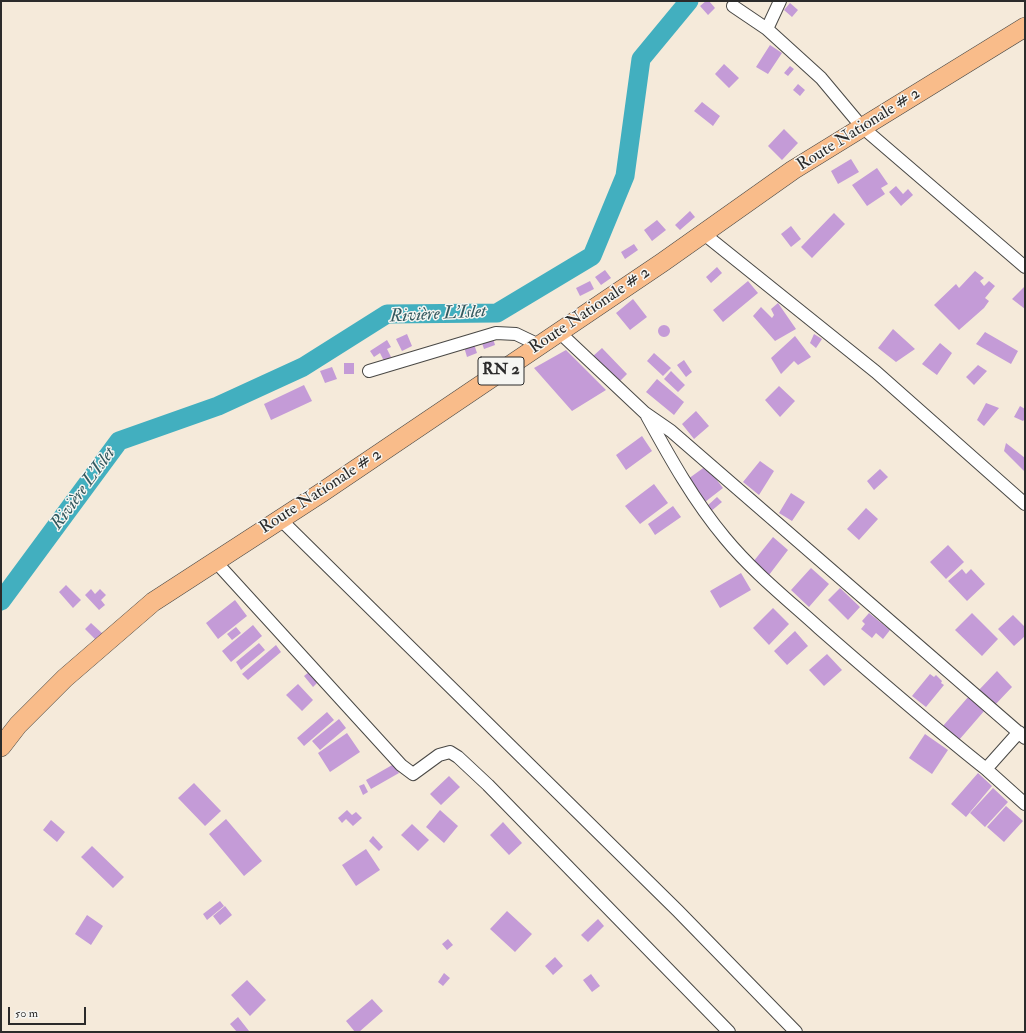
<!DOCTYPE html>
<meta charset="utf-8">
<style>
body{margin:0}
#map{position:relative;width:1026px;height:1033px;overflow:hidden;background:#f5eada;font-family:"IM FELL Double Pica",serif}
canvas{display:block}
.frame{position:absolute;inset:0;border:2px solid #2b2b2b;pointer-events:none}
.scale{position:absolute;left:8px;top:1007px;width:78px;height:18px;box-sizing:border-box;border:2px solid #2b2b2b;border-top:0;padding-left:5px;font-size:12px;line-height:14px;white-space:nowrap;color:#2b2b2b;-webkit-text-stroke:3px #f6f6f2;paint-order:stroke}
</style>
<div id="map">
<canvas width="1026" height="1033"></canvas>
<div class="frame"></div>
<div class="scale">50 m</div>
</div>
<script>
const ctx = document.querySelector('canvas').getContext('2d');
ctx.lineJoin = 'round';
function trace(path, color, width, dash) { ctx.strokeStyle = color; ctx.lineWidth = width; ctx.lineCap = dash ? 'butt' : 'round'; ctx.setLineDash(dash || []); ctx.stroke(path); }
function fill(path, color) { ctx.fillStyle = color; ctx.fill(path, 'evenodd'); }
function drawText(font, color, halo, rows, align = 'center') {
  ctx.font = font + ' "IM FELL Double Pica",serif'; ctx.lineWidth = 3; ctx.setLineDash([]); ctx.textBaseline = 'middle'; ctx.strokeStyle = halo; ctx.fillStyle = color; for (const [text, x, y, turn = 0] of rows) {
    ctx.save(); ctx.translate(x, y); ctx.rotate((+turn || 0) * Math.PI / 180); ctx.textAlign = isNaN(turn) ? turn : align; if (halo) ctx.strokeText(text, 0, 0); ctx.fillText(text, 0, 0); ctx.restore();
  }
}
trace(new Path2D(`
 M1 601 119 441 218 406 303 367 387 314 497 313 592 256 625 176 641 59 689 1`), '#42afbf', 19);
fill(new Path2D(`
 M706 1H709L715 8 708 15 700 6Z
 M790 3 798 10 792 17 784 10Z
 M770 45 782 53 768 74 756 67Z
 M724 64 739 78 729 88 715 74Z
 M790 66 794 69 788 76 784 73Z
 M798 84 805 90 800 96 793 90Z
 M702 102 720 116 713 126 694 111Z
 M784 129 798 143 782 160 768 146Z
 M851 159 859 172 838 184 831 171Z
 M877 168 888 184 881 188 885 194 867 206 852 185Z
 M896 186 903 194 908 189 913 195 901 206 889 192Z
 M690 211 695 217 680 230 675 225Z
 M834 213 845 224 812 258 801 247Z
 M657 220 666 230 652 241 644 230Z
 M791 226 801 239 791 247 781 234Z
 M634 244 638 250 625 259 621 252Z
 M717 267 722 273 711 283 706 277Z
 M605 270 611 278 601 285 595 277Z
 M975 271 984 278 980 281 984 286 989 281 995 286 985 298 989 301 984 308 959 330 934 305 956 284 959 288Z
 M590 281 594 289 580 296 576 288Z
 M748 281 758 293 723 322 713 310Z
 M1025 286V309L1012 299Z
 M633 299 647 317 630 330 616 313Z
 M778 303 796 329 775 341 753 316 761 307 772 318 774 315 771 309Z
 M658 331a6 6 0 1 1 12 0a6 6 0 1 1-12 0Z
 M893 329 915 349 896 362 878 348Z
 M985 332 1018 351 1011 364 976 344Z
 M407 334 412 346 402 351 396 339Z
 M814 334 822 339 816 348 810 343Z
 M492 335 495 345 484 349 481 340Z
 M795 336 811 357 798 365 794 361 781 374 771 358Z
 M387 340 391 347 387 349 391 357 384 361 380 353 374 357 370 351Z
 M940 343 952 353 937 375 922 364Z
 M474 344 477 353 467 357 464 347Z
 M602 348 627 374 617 384 592 357Z
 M566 350 606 390 572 411 534 368Z
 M654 353 671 368 663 376 647 361Z
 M684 360 692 372 686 377 677 365Z
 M344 363H354V374H344Z
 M978 365 987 371 974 385 966 377Z
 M332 367 337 379 325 383 320 371Z
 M671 371 685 385 678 392 664 379Z
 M657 379 684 402 674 415 646 392Z
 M304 385 312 401 271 420 264 404Z
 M779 386 795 401 780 417 765 400Z
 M986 403 999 408 984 426 977 420Z
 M1020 406 1025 409V419L1023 421 1014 417Z
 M696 411 709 426 694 439 682 424Z
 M642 436 652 451 626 470 616 455Z
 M1006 443 1025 458V472L1004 451Z
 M760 461 774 471 759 495 743 482Z
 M706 466 723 488 705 502 688 479Z
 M880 469 888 477 874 490 867 481Z
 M654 484 668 503 640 524 625 506Z
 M791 493 805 502 792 521 779 513Z
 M717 497 722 502 710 512 706 507Z
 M673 506 681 517 655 535 648 524Z
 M866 508 878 519 859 540 847 529Z
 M773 537 788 550 769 575 753 562Z
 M948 545 964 562 946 579 930 562Z
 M811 568 829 584 809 607 791 590Z
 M962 569 966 574 971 569 985 584 967 601 948 581Z
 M741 573 751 590 720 608 710 591Z
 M66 585 81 600 73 608 59 592Z
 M840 588 860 607 848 620 828 600Z
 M91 589 95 594 100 589 106 595 101 600 105 605 99 610 85 595Z
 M235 600 247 616 218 639 206 623Z
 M773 608 789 624 769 645 753 628Z
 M869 613 890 630 883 639 876 633 872 638 861 629 865 624 862 621Z
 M972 613 998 639 982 656 955 630Z
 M1013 615 1025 627V636L1014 646 998 629Z
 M91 623 103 634 97 641 85 629Z
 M253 625 262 636 231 662 222 651Z
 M236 627 241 633 232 640 227 634Z
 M795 631 808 646 787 665 774 651Z
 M259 643 265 650 241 670 236 662Z
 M276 645 281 652 248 680 242 674Z
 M827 654 842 670 824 686 809 670Z
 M997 671 1012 687 994 706 978 691Z
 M309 672 318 682 313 687 304 676Z
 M930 674 934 677 936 675 942 681 941 683 944 685 926 707 912 696Z
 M298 684 313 700 302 711 286 695Z
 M969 696 985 710 959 740 943 726Z
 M327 712 334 720 304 746 297 738Z
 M339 719 346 728 320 750 312 741Z
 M347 733 360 752 330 772 318 753Z
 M925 734 948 750 932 774 909 758Z
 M394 764 399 773 371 789 366 780Z
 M978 773 992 786 966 817 951 804Z
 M449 776 460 787 441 805 430 794Z
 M194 783 221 811 205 826 178 798Z
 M364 784 368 792 363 795 359 786Z
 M993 788 1008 802 985 827 970 813Z
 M1006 806 1023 821 1004 842 987 827Z
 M347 810 352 815 356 812 362 818 353 826 346 819 342 823 338 818Z
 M440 810 458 826 444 843 426 827Z
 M226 819 262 861 244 876 209 834Z
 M51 820 65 832 57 842 43 830Z
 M503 822 522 843 509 855 490 835Z
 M412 824 429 840 418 851 401 835Z
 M373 836 383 847 379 851 369 841Z
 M92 846 124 877 113 888 81 857Z
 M366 849 380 870 356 886 342 865Z
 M220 901 224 906 207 920 203 914Z
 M225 906 232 915 220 925 213 916Z
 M507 911 532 934 515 952 490 929Z
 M87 915 103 926 91 945 75 934Z
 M598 919 604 926 588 942 581 935Z
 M448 939 453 945 447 950 442 944Z
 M555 957 563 966 553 975 545 966Z
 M444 973 450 978 443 986 438 982Z
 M591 974 600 986 592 992 583 980Z
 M247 980 266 1000 250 1016 231 995Z
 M372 999 383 1011 359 1032H355L346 1021Z
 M238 1017 249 1031 248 1032H237L230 1024Z`), '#c49bd7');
const street = new Path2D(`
 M733 6 767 29 821 78 862 127 1025 267
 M767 29 780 1
 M704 234 876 372 1025 504
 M559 332 645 413 671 431 1025 738
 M369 371 496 333 516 334 539 345
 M647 416C670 458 694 501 725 538 753 572 787 599 819 628 874 676 929 724 986 769L1019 732
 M280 519 678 911 796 1032
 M215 561 401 765 413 774 439 755 450 752 458 757 488 785 729 1032
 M986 769 1025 804`);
const primary = new Path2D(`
 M1 747 18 725 65 678 153 602 321 493 663 262 793 170 1025 27`);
trace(street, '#494845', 14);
trace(primary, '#494845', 20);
trace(street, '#fff', 12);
trace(primary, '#f9bc8a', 19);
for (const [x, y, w] of [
 [501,371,46]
]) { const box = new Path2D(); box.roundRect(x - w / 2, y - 14, w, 28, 3); ctx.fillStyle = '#f6f6f2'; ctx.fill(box); trace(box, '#2b2b2b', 1); }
drawText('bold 16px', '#2b2b2b', null, [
 ["RN 2",501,371]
]);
drawText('17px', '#2b2b2b', '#f6f6f2', [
 ["Route Nationale # 2",859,130,-32],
 ["Route Nationale # 2",590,311,-34],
 ["Route Nationale # 2",321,492,-33]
]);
drawText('italic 18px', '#33595f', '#f6f6f2', [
 ["Rivière L'Islet",438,315,-3],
 ["Rivière L'Islet",84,489,-54]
]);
</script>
